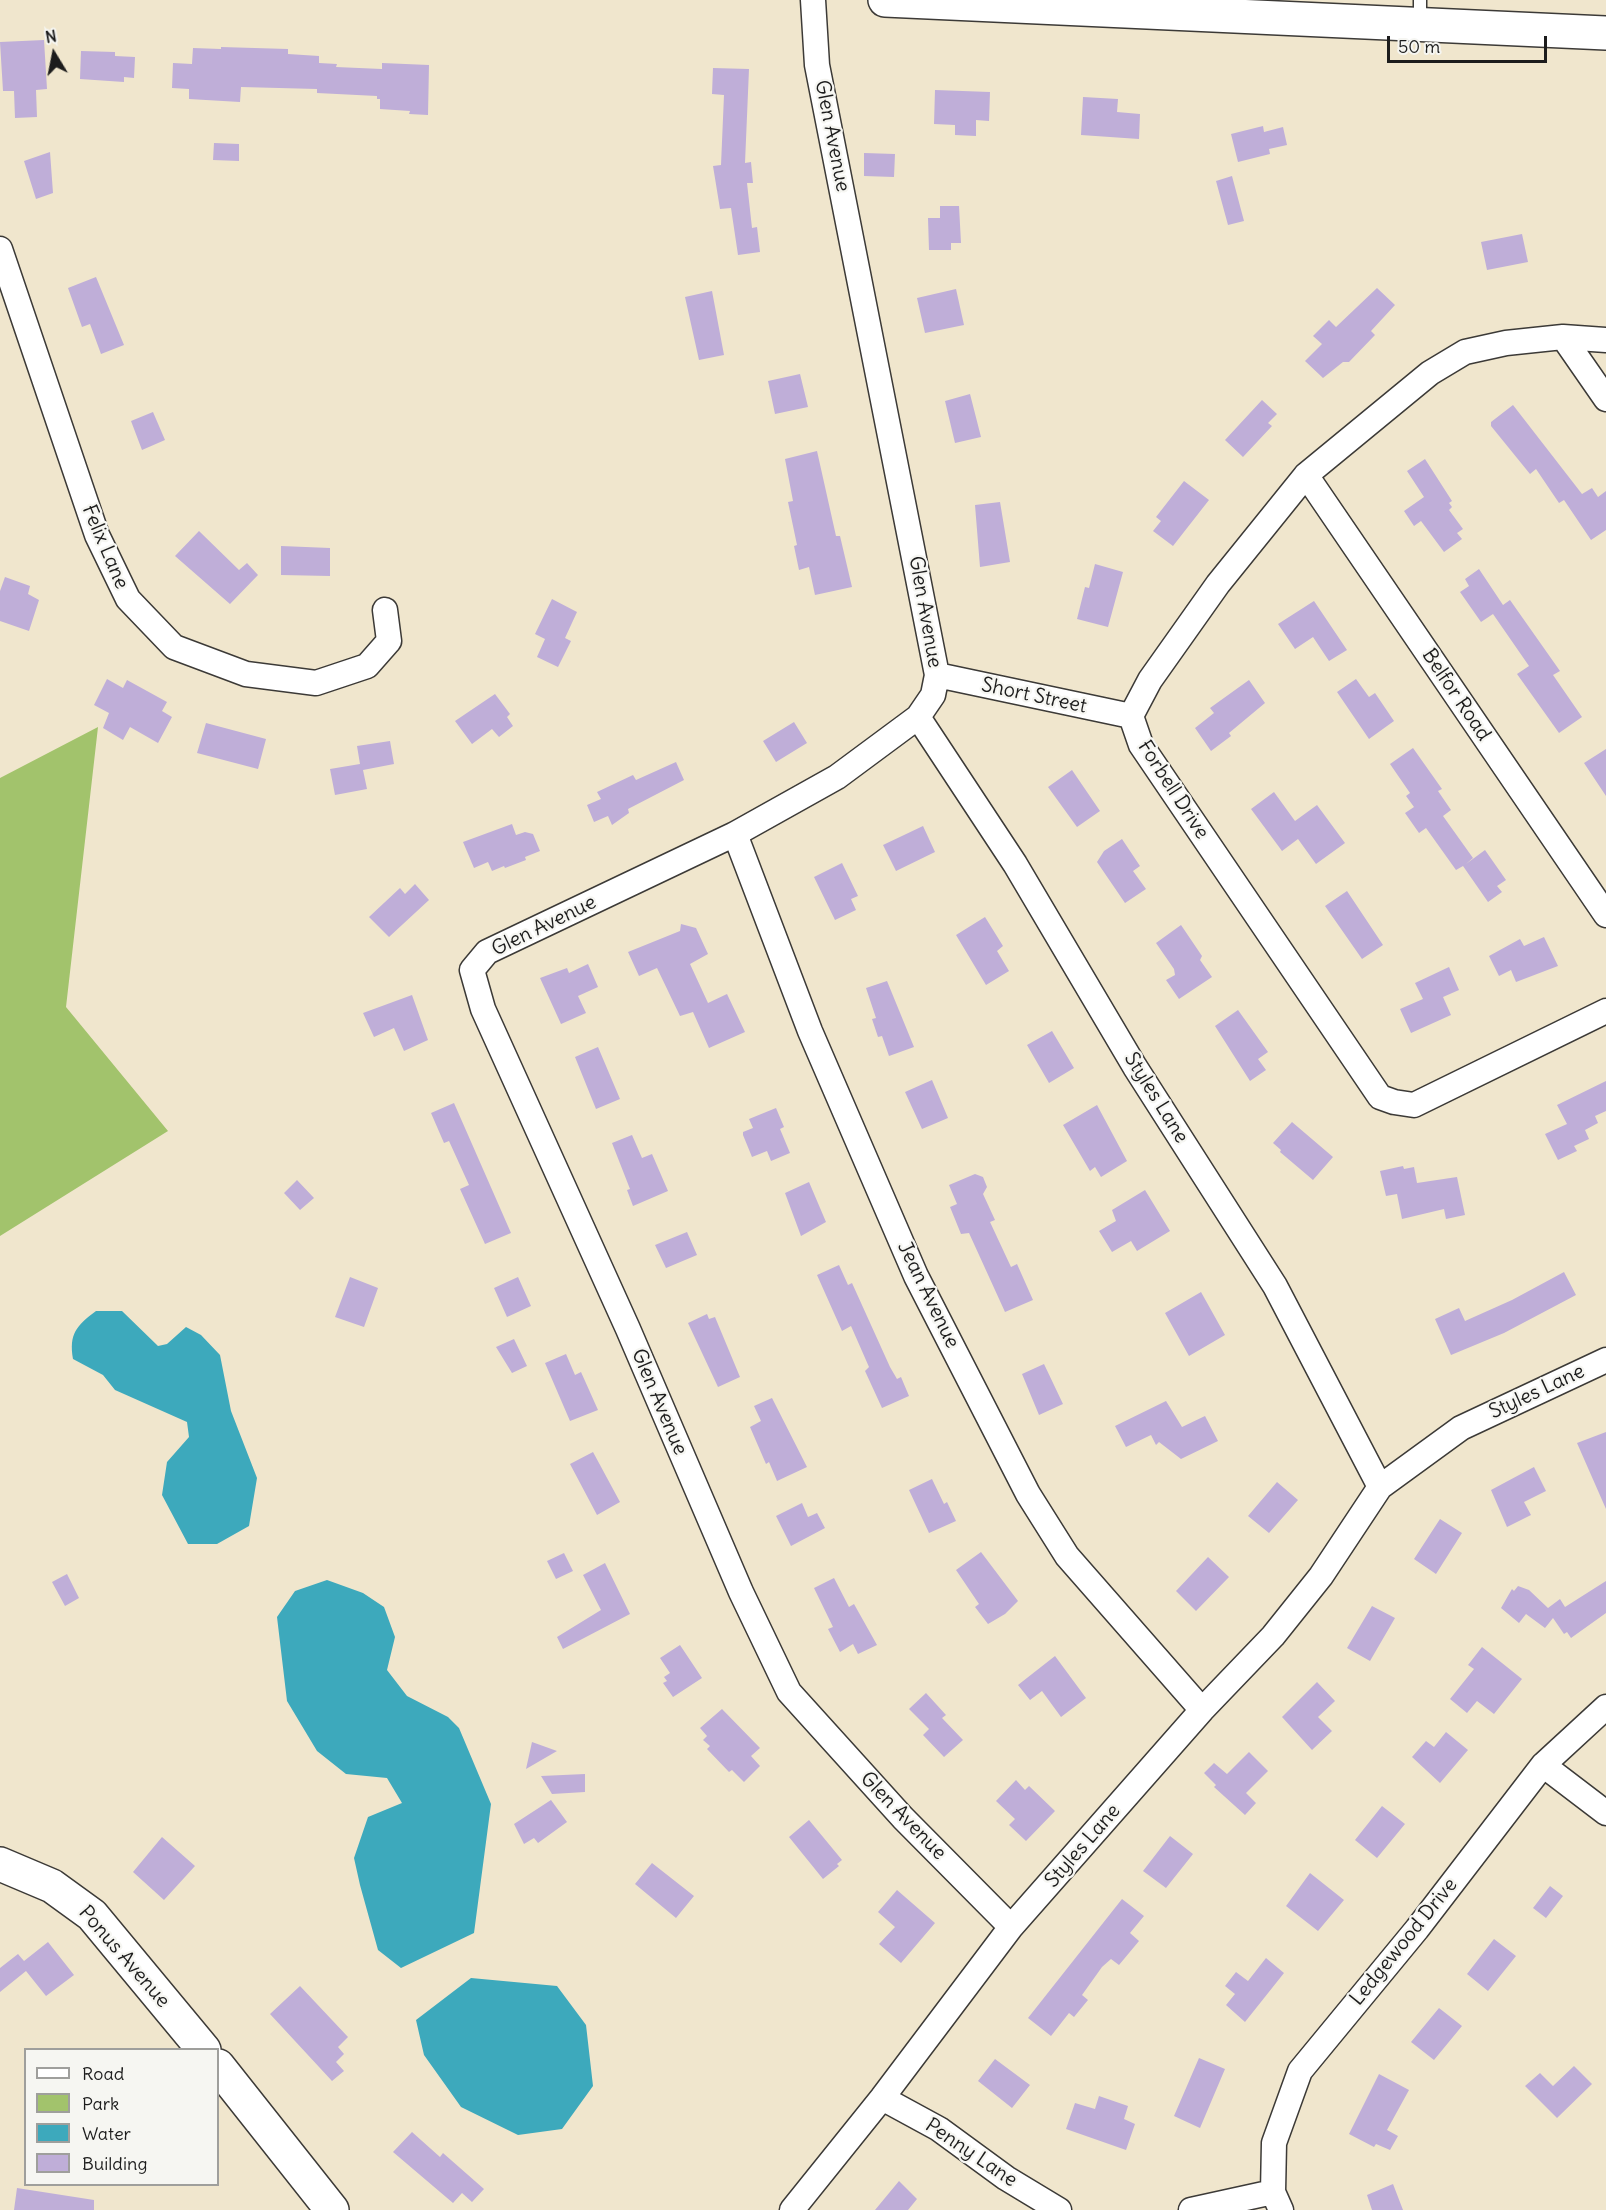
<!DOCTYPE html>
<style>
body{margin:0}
#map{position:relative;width:1606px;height:2210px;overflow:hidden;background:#f0e6cd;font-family:Delius,sans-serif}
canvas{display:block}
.legend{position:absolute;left:24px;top:2048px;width:195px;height:138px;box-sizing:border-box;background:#f6f6f2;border:2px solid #9f9f9c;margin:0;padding:8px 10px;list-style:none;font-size:18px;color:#1c1c1c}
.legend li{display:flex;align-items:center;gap:12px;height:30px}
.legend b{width:30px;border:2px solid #9f9f9c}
.north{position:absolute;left:24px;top:24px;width:60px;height:60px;-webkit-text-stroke:4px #f6f6f2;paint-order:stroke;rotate:350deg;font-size:16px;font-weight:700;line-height:24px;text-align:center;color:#1c1c1c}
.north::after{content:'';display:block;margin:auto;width:21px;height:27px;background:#1c1c1c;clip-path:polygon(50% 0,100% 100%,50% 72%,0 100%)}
.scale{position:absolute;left:1387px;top:36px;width:160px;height:27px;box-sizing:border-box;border:3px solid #1c1c1c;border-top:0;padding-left:8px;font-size:18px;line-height:21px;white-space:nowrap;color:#1c1c1c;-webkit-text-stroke:4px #f6f6f2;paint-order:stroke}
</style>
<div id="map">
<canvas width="1606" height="2210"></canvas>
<ul class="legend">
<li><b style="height:8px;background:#fff"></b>Road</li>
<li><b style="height:16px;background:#a2c36c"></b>Park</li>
<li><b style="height:16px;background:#3da9bc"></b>Water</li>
<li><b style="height:16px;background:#bfaed8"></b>Building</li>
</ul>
<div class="north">N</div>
<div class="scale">50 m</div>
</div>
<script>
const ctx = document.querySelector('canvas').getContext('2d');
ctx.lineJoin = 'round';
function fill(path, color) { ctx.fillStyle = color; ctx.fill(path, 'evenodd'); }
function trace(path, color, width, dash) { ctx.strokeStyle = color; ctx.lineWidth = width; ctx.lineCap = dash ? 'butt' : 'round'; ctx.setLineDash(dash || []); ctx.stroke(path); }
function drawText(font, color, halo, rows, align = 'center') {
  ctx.font = font + ' Delius,sans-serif'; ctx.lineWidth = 4.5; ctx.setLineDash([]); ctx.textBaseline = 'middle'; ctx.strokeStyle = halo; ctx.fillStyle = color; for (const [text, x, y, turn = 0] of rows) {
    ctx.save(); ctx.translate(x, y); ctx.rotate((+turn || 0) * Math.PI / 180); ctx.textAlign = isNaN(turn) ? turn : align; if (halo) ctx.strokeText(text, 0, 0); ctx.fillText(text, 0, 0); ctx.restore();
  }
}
fill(new Path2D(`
 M98 727 66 1007 168 1131 0 1236V778Z`), '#a2c36c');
fill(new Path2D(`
 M96 1311H122L158 1346 167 1344 186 1327 201 1335 220 1355 231 1411 257 1478 249 1526 217 1544H188L162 1495 167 1462 189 1437 187 1422 115 1390 103 1375 73 1359C69 1334 76 1326 96 1311Z
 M327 1580 363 1593 384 1607 395 1637 387 1670 407 1696 448 1717 459 1728 491 1804 474 1933 401 1968 378 1950 360 1885 354 1858 368 1817 402 1803 387 1778 346 1774 317 1751 287 1701 277 1617 295 1591Z
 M471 1978 557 1986 586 2025 593 2086 562 2129 518 2135 461 2107 424 2055 416 2020Z`), '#3da9bc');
fill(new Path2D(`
 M44 40 47 89 36 90 37 117 15 118 14 91H3L0 42Z
 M221 47 288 49V54L319 56V63L337 64 336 67 382 69V63L429 65 428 115 409 114 410 111 380 109V99H377V96L317 93V89L241 87 240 102 189 99V89L172 88 173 63 192 64 193 48 221 49Z
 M81 51 115 52V56L135 57 134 78 124 77V82L80 79Z
 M713 68 749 69 745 163 751 162 753 183H747L752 228 757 227 760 252 738 255 731 208 720 209 713 166 721 165 724 95 712 94Z
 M935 90 990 92 989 121 976 120V136L955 135V125L934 124Z
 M1083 97 1118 99 1117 112 1140 114 1139 139 1081 135Z
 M1263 126 1264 132 1283 127 1287 145 1269 149 1270 154 1238 162 1231 134Z
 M214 143 239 144V161L213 160Z
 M50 152 53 193 36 199 24 161Z
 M864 153 895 154 894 177 864 176Z
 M1232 176 1244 221 1228 225 1216 181Z
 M940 206H959L961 243H951V250H929L928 218H940Z
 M1522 234 1528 262 1487 270 1481 242Z
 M96 277 124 345 101 354 90 324 82 327 68 288Z
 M1377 288 1395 305 1371 331 1375 335 1349 362H1343L1323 378 1305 361 1322 344 1313 336 1329 320 1336 327Z
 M956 289 964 325 925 333 917 298Z
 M712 291 724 355 699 360 685 297Z
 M800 374 808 407 775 414 768 381Z
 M970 394 981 437 955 443 945 401Z
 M1262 400 1277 414 1268 423 1272 426 1243 457 1225 440Z
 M1513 405 1582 494 1592 488 1598 497 1606 491V530L1591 540 1564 500 1559 503 1536 469 1530 474 1491 426V422Z
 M153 412 165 440 142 450 131 421Z
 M817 451 836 536H840L852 587 815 595 809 567 799 570 794 546 797 545 788 502 793 501 785 459Z
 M1425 459 1452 501 1449 503 1452 507 1449 510 1463 529 1457 533 1462 539 1444 552 1421 521 1414 526 1404 511 1424 497 1407 471Z
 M1184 481 1209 500 1173 546 1153 531 1161 521 1156 517Z
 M1000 502 1010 562 980 567 975 505Z
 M199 531 239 570 247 563 258 575 230 604 175 556Z
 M281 546 330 548V576L281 575Z
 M1095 564 1123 572 1108 627 1077 619 1085 587 1089 588Z
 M1479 569 1503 605 1510 600 1560 671 1553 675 1582 717 1559 733 1517 674 1529 666 1493 614 1481 622 1460 592 1469 586 1465 579Z
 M5 577 30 586 28 594 39 600 29 631 0 621V591Z
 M552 599 577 612 565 638 571 641 558 667 537 657 545 639 535 634Z
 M1314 601 1347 650 1329 661 1313 637 1295 649 1278 624Z
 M107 679 123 688 127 680 167 702 162 711 172 717 158 743 130 727 123 740 103 728 109 713 94 705Z
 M1356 679 1369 697 1375 693 1394 721 1369 739 1337 692Z
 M1249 680 1265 703 1229 733 1231 736 1211 751 1195 728 1214 713 1210 708Z
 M495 694 510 714 507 717 513 726 499 737 492 729 472 744 455 721Z
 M794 722 807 743 776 762 763 741Z
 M206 723 266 739 258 769 197 753Z
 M390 741 394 764 363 770 367 789 335 795 330 769 360 764 357 746Z
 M1413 748 1442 789 1438 791 1451 810 1443 816 1473 858 1466 864 1485 850 1506 880 1497 886 1502 892 1488 902 1463 866 1456 870 1426 828 1419 833 1405 813 1414 807 1406 796 1410 793 1390 764Z
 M1606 749V796L1584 763Z
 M676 762 684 780 628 809 629 813 612 825 608 816 594 822 587 805 601 799 597 792 633 775 636 780Z
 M1072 770 1100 811 1077 827 1048 787Z
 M1274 792 1295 821 1317 805 1345 843 1316 864 1298 839 1282 851 1251 809Z
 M512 824 516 835 525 832 533 834 540 851 525 857 526 860 505 868 504 866 492 871 488 862 474 868 463 842Z
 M923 826 935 852 896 871 883 845Z
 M1122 839 1140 866 1133 871 1146 889 1125 903 1097 862 1104 851Z
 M842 863 858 896 851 899 856 910 835 920 814 877Z
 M415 884 429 900 389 937 369 917 400 888 405 894Z
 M1347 891 1383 945 1362 959 1325 906Z
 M985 917 1003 946 997 951 1009 971 986 985 956 935Z
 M681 924 696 928 708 954 690 964 708 1003 727 994 745 1032 709 1048 693 1012 680 1016 657 968 639 976 628 952 680 931Z
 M1181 925 1202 956 1200 960 1212 977 1179 999 1166 980 1175 975 1174 969 1156 943Z
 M1544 937 1558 966 1516 982 1511 970 1499 976 1489 956 1520 939 1524 946Z
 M588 964 598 987 578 996 586 1013 561 1024 540 978 567 968 569 973Z
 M1449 967 1459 990 1443 997 1451 1015 1411 1033 1400 1009 1423 999 1415 983Z
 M887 981 914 1047 889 1056 882 1036 878 1037 872 1019 876 1018 866 988Z
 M412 995 428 1040 404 1051 394 1028 374 1037 363 1013Z
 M1238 1010 1268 1052 1258 1059 1266 1070 1250 1081 1215 1026Z
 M1052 1031 1074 1068 1049 1083 1027 1045Z
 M598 1047 620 1099 596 1109 575 1057Z
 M932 1080 948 1118 922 1129 905 1092Z
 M1606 1081V1111L1595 1116 1598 1123 1585 1130 1589 1139 1574 1146 1577 1151 1558 1160 1545 1134 1567 1124 1557 1105Z
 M454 1103 511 1233 485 1244 460 1189 469 1185 449 1141 444 1143 431 1113Z
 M1097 1105 1127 1161 1101 1177 1095 1167 1090 1171 1063 1125Z
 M776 1108 784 1127 780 1129 790 1153 771 1161 767 1151 752 1157 743 1135V1132L753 1128 749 1119Z
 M1292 1122 1333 1157 1313 1180 1280 1152 1281 1150 1273 1143Z
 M632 1135 642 1158 652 1154 668 1191 633 1206 627 1190 630 1189 612 1143Z
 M1403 1166 1404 1169 1414 1167 1417 1183 1457 1177 1465 1215 1446 1219 1444 1209 1402 1219 1397 1194 1386 1196 1380 1171Z
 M975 1174 983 1177 987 1187 983 1194 995 1220 990 1222 1011 1267 1017 1264 1033 1300 1005 1312 969 1233 961 1234 950 1207 957 1204 949 1185Z
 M297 1180 314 1198 300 1210 284 1193Z
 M809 1182 826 1222 801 1236 785 1193Z
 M1145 1190 1170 1231 1137 1251 1131 1241 1112 1252 1099 1231 1116 1221 1112 1210Z
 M687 1232 697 1255 666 1268 655 1245Z
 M839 1265 848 1285 852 1283 890 1367 897 1379 901 1377 909 1396 882 1408 865 1371 869 1367 851 1326 842 1331 817 1275Z
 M1564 1272 1576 1295 1504 1333 1451 1355 1435 1319 1459 1308 1465 1321 1512 1300Z
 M350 1277 378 1288 364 1327 335 1317Z
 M518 1277 531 1306 507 1317 494 1288Z
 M1201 1292 1225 1335 1189 1356 1165 1313Z
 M707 1314 709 1319 715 1317 740 1377 718 1387 688 1323Z
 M514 1339 527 1366 512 1373 496 1347Z
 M566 1354 575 1375 581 1372 598 1410 570 1421 545 1363Z
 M1044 1364 1063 1404 1039 1415 1022 1374Z
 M772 1398 807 1467 777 1481 769 1462 766 1464 750 1427 761 1421 754 1406Z
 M1166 1401 1182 1427 1205 1416 1218 1441 1181 1459 1159 1442 1156 1445 1151 1435 1126 1447 1115 1426Z
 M1606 1432V1509L1577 1443Z
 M593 1452 620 1502 597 1515 570 1464Z
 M1534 1467 1546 1491 1524 1502 1531 1515 1507 1527 1491 1490Z
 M932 1479 944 1504 947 1502 956 1521 929 1533 909 1490Z
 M1277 1482 1298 1500 1269 1533 1248 1516Z
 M802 1503 808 1517 817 1513 825 1528 791 1546 776 1516Z
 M1440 1519 1462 1533 1436 1574 1414 1559Z
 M981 1552 1018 1601 1005 1614 988 1624 975 1607 979 1604 956 1570Z
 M564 1553 573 1571 556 1579 547 1561Z
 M1208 1557 1229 1577 1196 1611 1176 1591Z
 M605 1563 630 1614 563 1649 557 1637 601 1610 583 1575Z
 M67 1574 79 1598 65 1606 52 1582Z
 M834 1578 849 1607 854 1604 877 1645 858 1654 853 1644 840 1652 828 1629 833 1627 814 1588Z
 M1606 1581V1613L1571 1638 1567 1632 1564 1634 1553 1618 1545 1628 1526 1614 1519 1623 1501 1608 1512 1589 1514 1591 1518 1586 1529 1590 1548 1608 1560 1599 1565 1607Z
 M1372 1606 1395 1618 1370 1661 1347 1648Z
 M680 1645 702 1678 673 1697 663 1683 667 1681 664 1677 670 1673 660 1658Z
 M1482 1647 1522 1679 1494 1714 1477 1701 1467 1713 1450 1699 1474 1669 1468 1665Z
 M1055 1656 1086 1698 1061 1717 1042 1691 1030 1700 1018 1685Z
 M1317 1682 1335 1701 1318 1717 1332 1731 1312 1750 1282 1717Z
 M926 1693 946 1715 942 1718 963 1740 944 1757 923 1735 929 1729 909 1709Z
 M722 1709 760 1748 751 1756 760 1766 744 1782 732 1770 729 1772 707 1749 710 1746 703 1740 707 1736 700 1728Z
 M1446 1732 1468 1750 1440 1783 1412 1757 1426 1741 1434 1747Z
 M532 1742 557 1751 526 1769Z
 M1249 1752 1268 1771 1246 1793 1256 1803 1245 1815 1214 1787 1216 1785 1204 1773 1214 1763 1227 1774Z
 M585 1774V1792L552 1794 541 1776Z
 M1016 1780 1025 1790 1029 1786 1055 1811 1026 1841 1009 1825 1015 1819 996 1801Z
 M551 1800 567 1822 538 1843 534 1838 524 1844 514 1824Z
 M1382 1806 1405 1824 1377 1858 1355 1840Z
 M809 1820 842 1860 837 1864 839 1866 823 1879 789 1837Z
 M1170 1836 1193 1854 1166 1888 1143 1871Z
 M162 1837 195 1866 164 1900 133 1872Z
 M652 1863 694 1896 676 1918 635 1884Z
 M1310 1873 1344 1900 1318 1931 1286 1906Z
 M1550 1886 1563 1896 1546 1918 1533 1908Z
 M897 1890 935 1923 901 1963 879 1944 895 1927 878 1912Z
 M1122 1899 1144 1916 1130 1933 1139 1941 1119 1965 1111 1959 1102 1967 1082 1995 1088 2000 1074 2017 1069 2013 1051 2036 1028 2018Z
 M1494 1939 1516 1956 1488 1991 1467 1974Z
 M48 1942 74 1975 46 1996 26 1971 0 1992V1968L18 1954 24 1961Z
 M1266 1958 1284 1973 1245 2022 1226 2005 1235 1994 1225 1986 1236 1972 1248 1981Z
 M300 1986 348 2037 338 2047 344 2054 336 2062 344 2071 332 2081 270 2014Z
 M1439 2008 1462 2026 1434 2060 1411 2042Z
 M1199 2058 1225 2069 1200 2128 1174 2116Z
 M995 2059 1030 2085 1012 2108 978 2081Z
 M1574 2066 1592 2084 1557 2118 1525 2086 1540 2073 1553 2086Z
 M1379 2074 1409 2090 1387 2130 1398 2136 1390 2150 1376 2144 1374 2147 1349 2134Z
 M1099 2096 1128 2106 1124 2119 1135 2124 1126 2150 1066 2129 1075 2103 1095 2109Z
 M412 2132 440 2157 443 2153 484 2189 472 2202 462 2193 453 2203 393 2152Z
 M899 2181 917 2199 908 2210H875Z
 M1393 2184 1403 2210H1372L1367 2195Z
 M17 2188 94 2200V2210H14Z`), '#bfaed8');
const lane = new Path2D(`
 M1420 23V0`);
const street = new Path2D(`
 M813 0 817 65 937 675 933 695 918 717 837 777 735 834 487 952 472 970 483 1009 628 1329 741 1592 789 1692 903 1818 1011 1927
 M0 249 97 535 128 599 174 647 246 674 316 683 367 666 389 641 385 610
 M1563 337 1606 399
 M1606 340 1563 337 1506 343 1465 352 1430 373 1306 475 1218 584 1150 680 1131 716 1141 745 1380 1097 1394 1102 1414 1105 1606 1011
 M1306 475 1606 915
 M937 675 1131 716
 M918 717 1015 864 1135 1067 1275 1286 1380 1487
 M735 834 810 1031 916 1276 1028 1494 1067 1556 1202 1710
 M1543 1765 1606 1813
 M882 2098 939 2129 1006 2178 1059 2210
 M792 2210 882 2098 1011 1927 1202 1710 1273 1636 1321 1576 1380 1487 1461 1428 1606 1360
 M1191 2210 1273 2192
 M1281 2210 1273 2192 1274 2143 1300 2071 1417 1929 1543 1765 1606 1707`);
const secondary = new Path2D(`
 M0 1864 52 1886 92 1915 204 2050
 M218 2066 332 2210`);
const primary = new Path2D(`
 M885 0 1606 33`);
trace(lane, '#3c3a37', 15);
trace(street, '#3c3a37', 27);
trace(secondary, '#3c3a37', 36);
trace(primary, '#3c3a37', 36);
trace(lane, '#fff', 12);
trace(street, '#fff', 24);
trace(secondary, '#fff', 33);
trace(primary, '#fff', 33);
drawText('20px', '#1c1c1c', '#f6f6f2', [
 ["Glen Avenue",832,136,79],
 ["Felix Lane",105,547,67],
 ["Glen Avenue",925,612,80],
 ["Belfor Road",1456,695,56],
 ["Short Street",1034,696,12],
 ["Forbell Drive",1173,790,57],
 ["Glen Avenue",544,926,-26],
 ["Styles Lane",1156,1098,58],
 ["Jean Avenue",928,1295,64],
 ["Styles Lane",1537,1392,-25],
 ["Glen Avenue",659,1402,67],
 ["Glen Avenue",903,1816,46],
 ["Styles Lane",1083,1846,-49],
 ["Ledgewood Drive",1404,1942,-51],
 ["Ponus Avenue",124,1957,49],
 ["Penny Lane",971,2153,34]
]);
</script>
